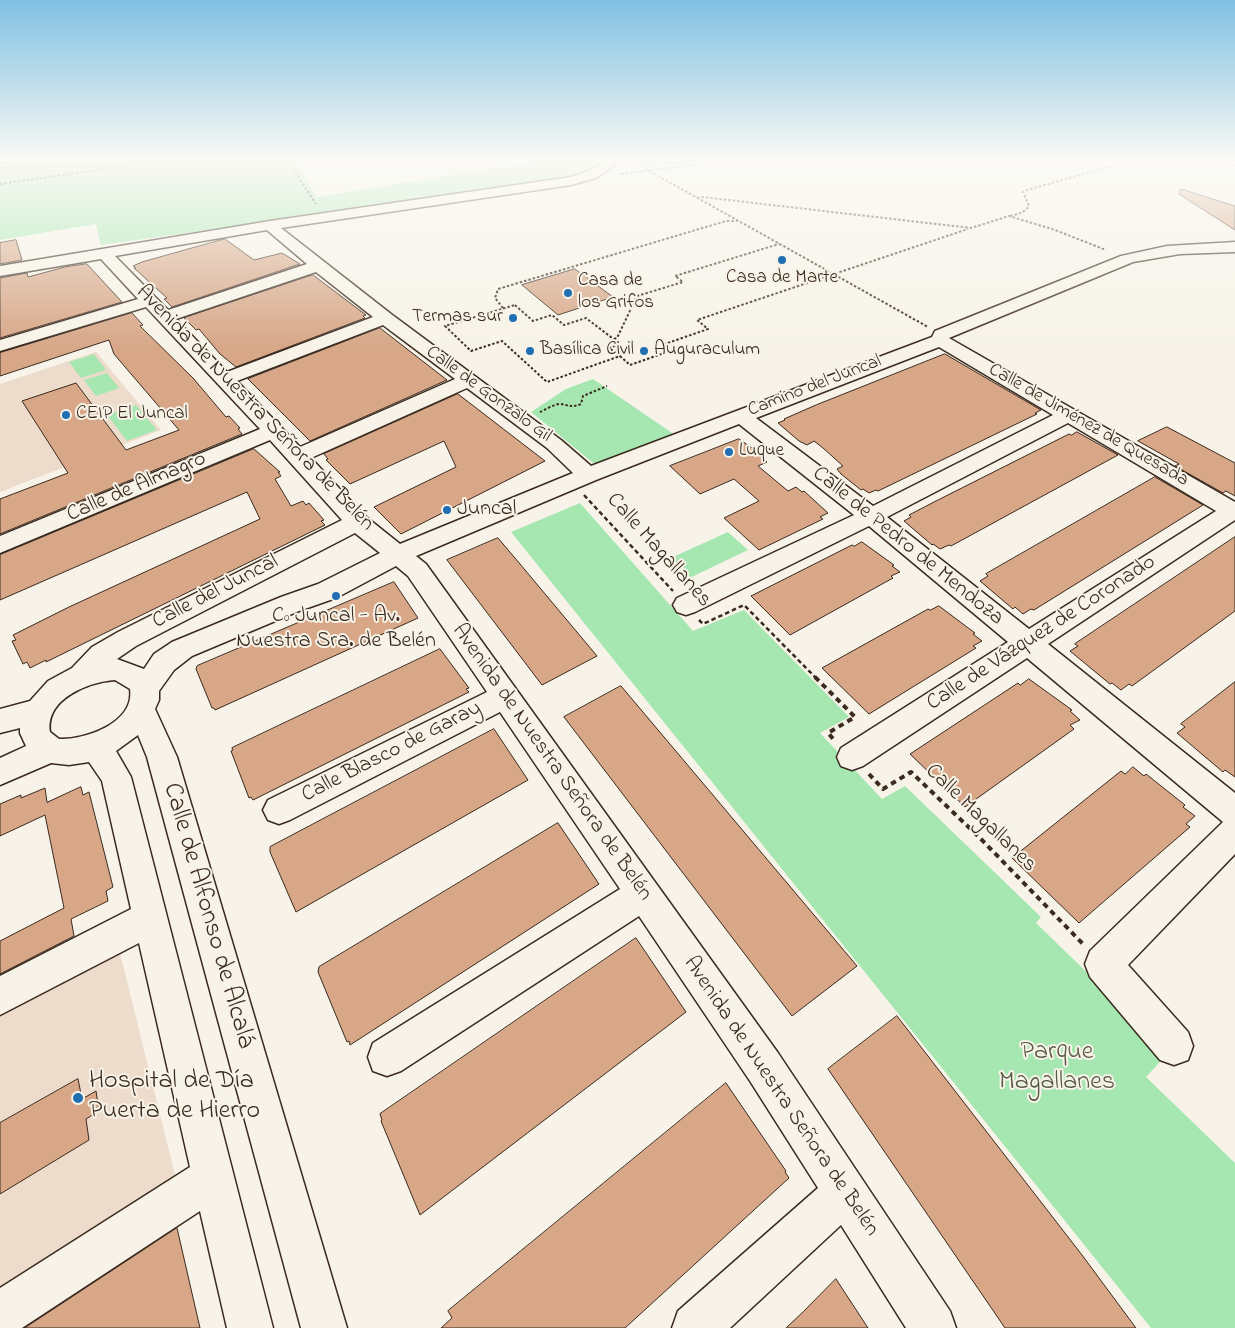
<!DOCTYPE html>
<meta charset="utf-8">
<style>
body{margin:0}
canvas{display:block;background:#f7f3e8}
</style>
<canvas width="1235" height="1328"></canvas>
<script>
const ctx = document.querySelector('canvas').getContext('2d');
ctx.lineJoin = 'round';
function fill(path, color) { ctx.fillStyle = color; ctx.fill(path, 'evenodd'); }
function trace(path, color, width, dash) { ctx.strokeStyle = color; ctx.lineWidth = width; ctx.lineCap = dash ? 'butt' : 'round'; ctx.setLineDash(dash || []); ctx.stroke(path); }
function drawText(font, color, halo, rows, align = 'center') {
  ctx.font = font + ' "Indie Flower",sans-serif'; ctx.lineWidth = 4; ctx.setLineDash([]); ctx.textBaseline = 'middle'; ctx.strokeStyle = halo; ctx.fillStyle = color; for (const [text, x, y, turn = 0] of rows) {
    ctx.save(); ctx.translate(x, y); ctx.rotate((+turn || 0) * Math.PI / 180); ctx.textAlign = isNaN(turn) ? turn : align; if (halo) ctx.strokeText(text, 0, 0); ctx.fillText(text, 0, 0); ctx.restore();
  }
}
fill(new Path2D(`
 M96 352 161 430 0 492V384Z
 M118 945 179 1191 0 1306V1006Z`), '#eddccb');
fill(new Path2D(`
 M0 161H296L316 197 541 161H607L564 180 101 245 96 224 0 240Z
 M639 161H702L649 167Z
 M94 354 106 370 81 378 69 362Z
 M107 373 119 388 96 396 84 380Z
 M593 379 675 435 597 466 531 412 566 389Z
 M136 405 157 430 127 441 107 415Z
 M580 503 693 631 744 610 849 717 820 733 882 799 905 786 1041 917 1036 923 1169 1052 1146 1077 1235 1163V1328H1151L511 532Z
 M728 532 748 550 681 582 662 562Z`), '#a6e7b1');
const building = new Path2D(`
 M1181 189 1235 206V230L1179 194Z
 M225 239 254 260 282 253 300 264 172 307 164 299 167 298 134 268H136L133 266 142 262Z
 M16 240 22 260 0 264V243Z
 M87 264 122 302 0 338V278L27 273 28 277 65 267Z
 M575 269 613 297 558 315 522 285Z
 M313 275 366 315 363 316 365 318 236 367 220 354 199 329 196 330 184 318Z
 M132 313 143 325 140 326 193 378 226 417 229 416 240 428 238 429 242 434 0 534V499L68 473 22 401 76 383 126 450 179 430 114 354 109 340 0 376V353Z
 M380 328 447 380 310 441 248 379Z
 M945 354 1041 410 1035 413 1037 414 878 491 876 490 869 493 863 489 861 490 841 474 837 469 843 466 823 448 814 441 807 445 799 441 778 423 785 420 784 419 816 405Z
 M458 394 545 461 401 534 374 507 456 467 444 441 350 484 326 460 328 459 324 454Z
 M1167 427 1235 463V496L1226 491 1223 493 1175 466 1179 464 1138 441Z
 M1077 432 1118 455 951 546 949 545 940 549 933 544 932 545 904 521 911 517 909 515 934 502 1069 434 1071 435Z
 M739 439 752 448 767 462 758 466 788 491 796 487 802 492 804 491 828 513 820 517 823 519 759 550 724 518 759 501 734 479 700 494 670 466Z
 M254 449 280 472H278L281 476 275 479 291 506 303 501 306 505 309 503 324 520 321 521 325 525 46 662V660L30 668 27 662 23 664 12 641 16 640 13 635 69 607 260 519 247 492 0 600V555Z
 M1155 477 1203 505 1034 610 1031 609 1023 614 1015 607 1013 609 980 581 988 576 986 574Z
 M1235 537V611L1132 686 1129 684 1121 690 1112 683 1110 684 1070 651 1078 646 1075 644Z
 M498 538 520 564 597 656 542 685 447 560Z
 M862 542 894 565 892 566 900 572 891 576 893 578 790 635 751 596 852 545 854 546Z
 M394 582 418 618 215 710 214 708H212L196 669 197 666Z
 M939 606 975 633 973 634 982 641 973 646 976 648 869 714 822 668 928 609 930 610Z
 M440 649 469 688 466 689 469 692 253 800 251 797 249 798 231 751 233 750 232 748Z
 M1029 679 1072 710 1070 711 1080 720 1070 725 1074 729 965 807 910 754 1018 683 1020 685Z
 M1235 682V777L1225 770 1223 772 1177 733 1185 727 1181 724Z
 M621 686 857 966 792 1016 564 717Z
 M494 729 528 780 296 912 270 852V847Z
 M1133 767 1144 776 1146 774 1185 805 1183 807 1195 816 1186 824 1190 827 1079 923 1012 858 1121 771 1125 774Z
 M81 787 83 795 89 792 113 887 106 891 108 901 71 919 74 936 0 974V941L64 908 45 815 0 836V804L21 795V798L45 788 47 802Z
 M558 823 599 884 350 1045 349 1041 347 1042 318 972 319 967Z
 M636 938 686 1012 420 1215 381 1121 382 1120 380 1114Z
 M897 1016 1082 1255 1136 1328H1005L828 1069Z
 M78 1079 82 1099 96 1091 99 1111 86 1119 89 1140 0 1194V1123Z
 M726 1083 786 1171 785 1172 789 1178 625 1328H441L452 1318 448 1311Z
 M177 1228 200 1328H25Z
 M836 1279 868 1328H786L803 1312Z`);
fill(building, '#d7a788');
trace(building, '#3b2a1e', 1);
const minor = new Path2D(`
 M602 161H614L615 165 596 178 571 185 281 228 391 314 561 440 591 466 932 337 935 331 1121 256 1167 246 1235 242V252L1180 254 1133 262 949 338 1235 502V520L1048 644 1235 793V854L1128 965 1188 1032 1193 1046 1188 1060 1174 1065 1160 1060 1090 977 1085 964 1090 951 1223 822 1027 658 863 766 852 770 841 766 837 757 841 748 1008 642 869 526 695 612 686 615 677 612 673 605 677 598 854 515 739 424 596 480 416 556 426 564 778 1053 950 1311 956 1328H906L841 1225 730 1328H672L678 1311 818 1188 750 1081 639 916 401 1071 387 1076 373 1071 368 1057 373 1043 620 889 500 712 290 820 279 824 268 820 263 810 268 800 487 692 408 576 396 566 336 598 299 611 192 656 174 670 159 691V700L155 709 177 757 347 1328H301L147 757 138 735 116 751 131 777 273 1328H227L200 1211 22 1328H0V1288L190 1167 139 943 0 1015V976L131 909 102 781 89 762 69 765 51 763 0 785V758L26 746 20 733V728L0 733V709L30 701 48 681 72 668 92 647 118 632 342 520 270 440 0 553V536L260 429 146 307 0 351V340L138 299 101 259 0 276V266L270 221 571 177 586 172 602 164ZM267 230 307 264 168 310 115 256ZM316 272 373 317 227 372 176 319ZM383 325 455 379 300 447 237 381ZM939 347 1053 415 873 506 756 418ZM467 388 547 448 573 473 400 544 365 516 311 458ZM1068 423 1216 511 1029 629 887 517ZM355 533 380 553 318 584 281 597 172 642 154 654 144 669 117 659 136 646ZM115 680 130 689C135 723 85 740 59 739L50 732C45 699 88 682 115 680Z`);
trace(minor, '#3b2a1e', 3);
trace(new Path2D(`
 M288 161 316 204
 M635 161 653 173 928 327
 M1167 161 1235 165
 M123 164 134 161
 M0 168 117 165
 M621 174 725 161
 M0 184 160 161
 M697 198 702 197 971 228 1009 216 1055 230 1106 250
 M1010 216C1018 214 1024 213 1029 206L1023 192 1027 190 1122 163 1143 161
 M515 305 533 321 552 315 564 325 586 318 620 344 609 348 620 356 547 382 502 341 471 351 445 326Z
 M503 308 495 298 498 289 726 221H737
 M614 339 617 338 637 296 683 282 675 276 779 244
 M620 356 630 365 670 351 662 345 708 329 697 320 968 229
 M540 412C545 410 554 404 560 404 569 405 572 408 581 404L583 396 607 386`), '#3b2a1e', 2, [2.5, 2]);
trace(new Path2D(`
 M584 495 673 591
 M699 620 703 624 744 605 816 678`), '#3b2a1e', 2.5, [4.5, 3]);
trace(new Path2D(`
 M815 677 855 717 828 733 836 742
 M869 774 883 789 911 772 981 839 1083 944`), '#3b2a1e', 4, [5.5, 4.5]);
fill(minor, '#f7f3e8');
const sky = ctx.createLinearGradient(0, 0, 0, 347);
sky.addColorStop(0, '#7fc0e2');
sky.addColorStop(0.46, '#fbfaf5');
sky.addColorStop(1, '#fbfaf500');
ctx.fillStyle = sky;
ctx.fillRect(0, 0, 1235, 347);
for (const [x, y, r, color] of [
 [782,260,5,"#1f6fb2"],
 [568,293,5,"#1f6fb2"],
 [513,318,5,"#1f6fb2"],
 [530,351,5,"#1f6fb2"],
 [644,351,5,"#1f6fb2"],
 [66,415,5,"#1f6fb2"],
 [729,452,5,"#1f6fb2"],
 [447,510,5,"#1f6fb2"],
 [336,596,5,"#1f6fb2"],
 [78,1098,6,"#1f6fb2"]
]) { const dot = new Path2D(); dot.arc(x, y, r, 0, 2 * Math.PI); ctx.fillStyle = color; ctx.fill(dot); trace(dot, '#f7f3e8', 2); }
drawText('19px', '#3b2a1e', '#f7f3e8', [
 ["Casa de Marte",782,279,"center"],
 ["Casa de",578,282],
 ["los Grifos",578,304],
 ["Termas sur",503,318,"right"],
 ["Basílica Civil",540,351],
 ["Auguraculum",654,351],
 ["CEIP El Juncal",76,415],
 ["Luque",739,452]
], 'left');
drawText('19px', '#3b2a1e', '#f7f3e8', [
 ["Camino del Juncal",815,387,-21],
 ["Calle de Gonzalo Gil",488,395,36],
 ["Calle de Jiménez de Quesada",1088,426,30]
]);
drawText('22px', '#3b2a1e', '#f7f3e8', [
 ["Avenida de Nuestra Señora de Belén",254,409,46],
 ["Calle de Almagro",137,488,-23],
 ["Calle de Pedro de Mendoza",907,547,39],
 ["Calle Magallanes",658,551,48],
 ["Calle del Juncal",216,593,-27],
 ["Calle de Vázquez de Coronado",1042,634,-33],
 ["Calle Blasco de Garay",392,753,-27],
 ["Avenida de Nuestra Señora de Belén",551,763,55],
 ["Calle Magallanes",980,819,44],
 ["Avenida de Nuestra Señora de Belén",780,1097,56]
]);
drawText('22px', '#3b2a1e', '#f7f3e8', [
 ["Juncal",457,510],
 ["Cº Juncal - Av.",336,617,"center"],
 ["Nuestra Sra. de Belén",336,642,"center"]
], 'left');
drawText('26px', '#3b2a1e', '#f7f3e8', [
 ["Calle de Alfonso de Alcalá",207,916,74]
]);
drawText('26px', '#565943', '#f7f3e8', [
 ["Parque",1057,1054],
 ["Magallanes",1057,1084]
]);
drawText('26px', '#3b2a1e', '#f7f3e8', [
 ["Hospital de Día",89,1083],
 ["Puerta de Hierro",89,1113]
], 'left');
</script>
